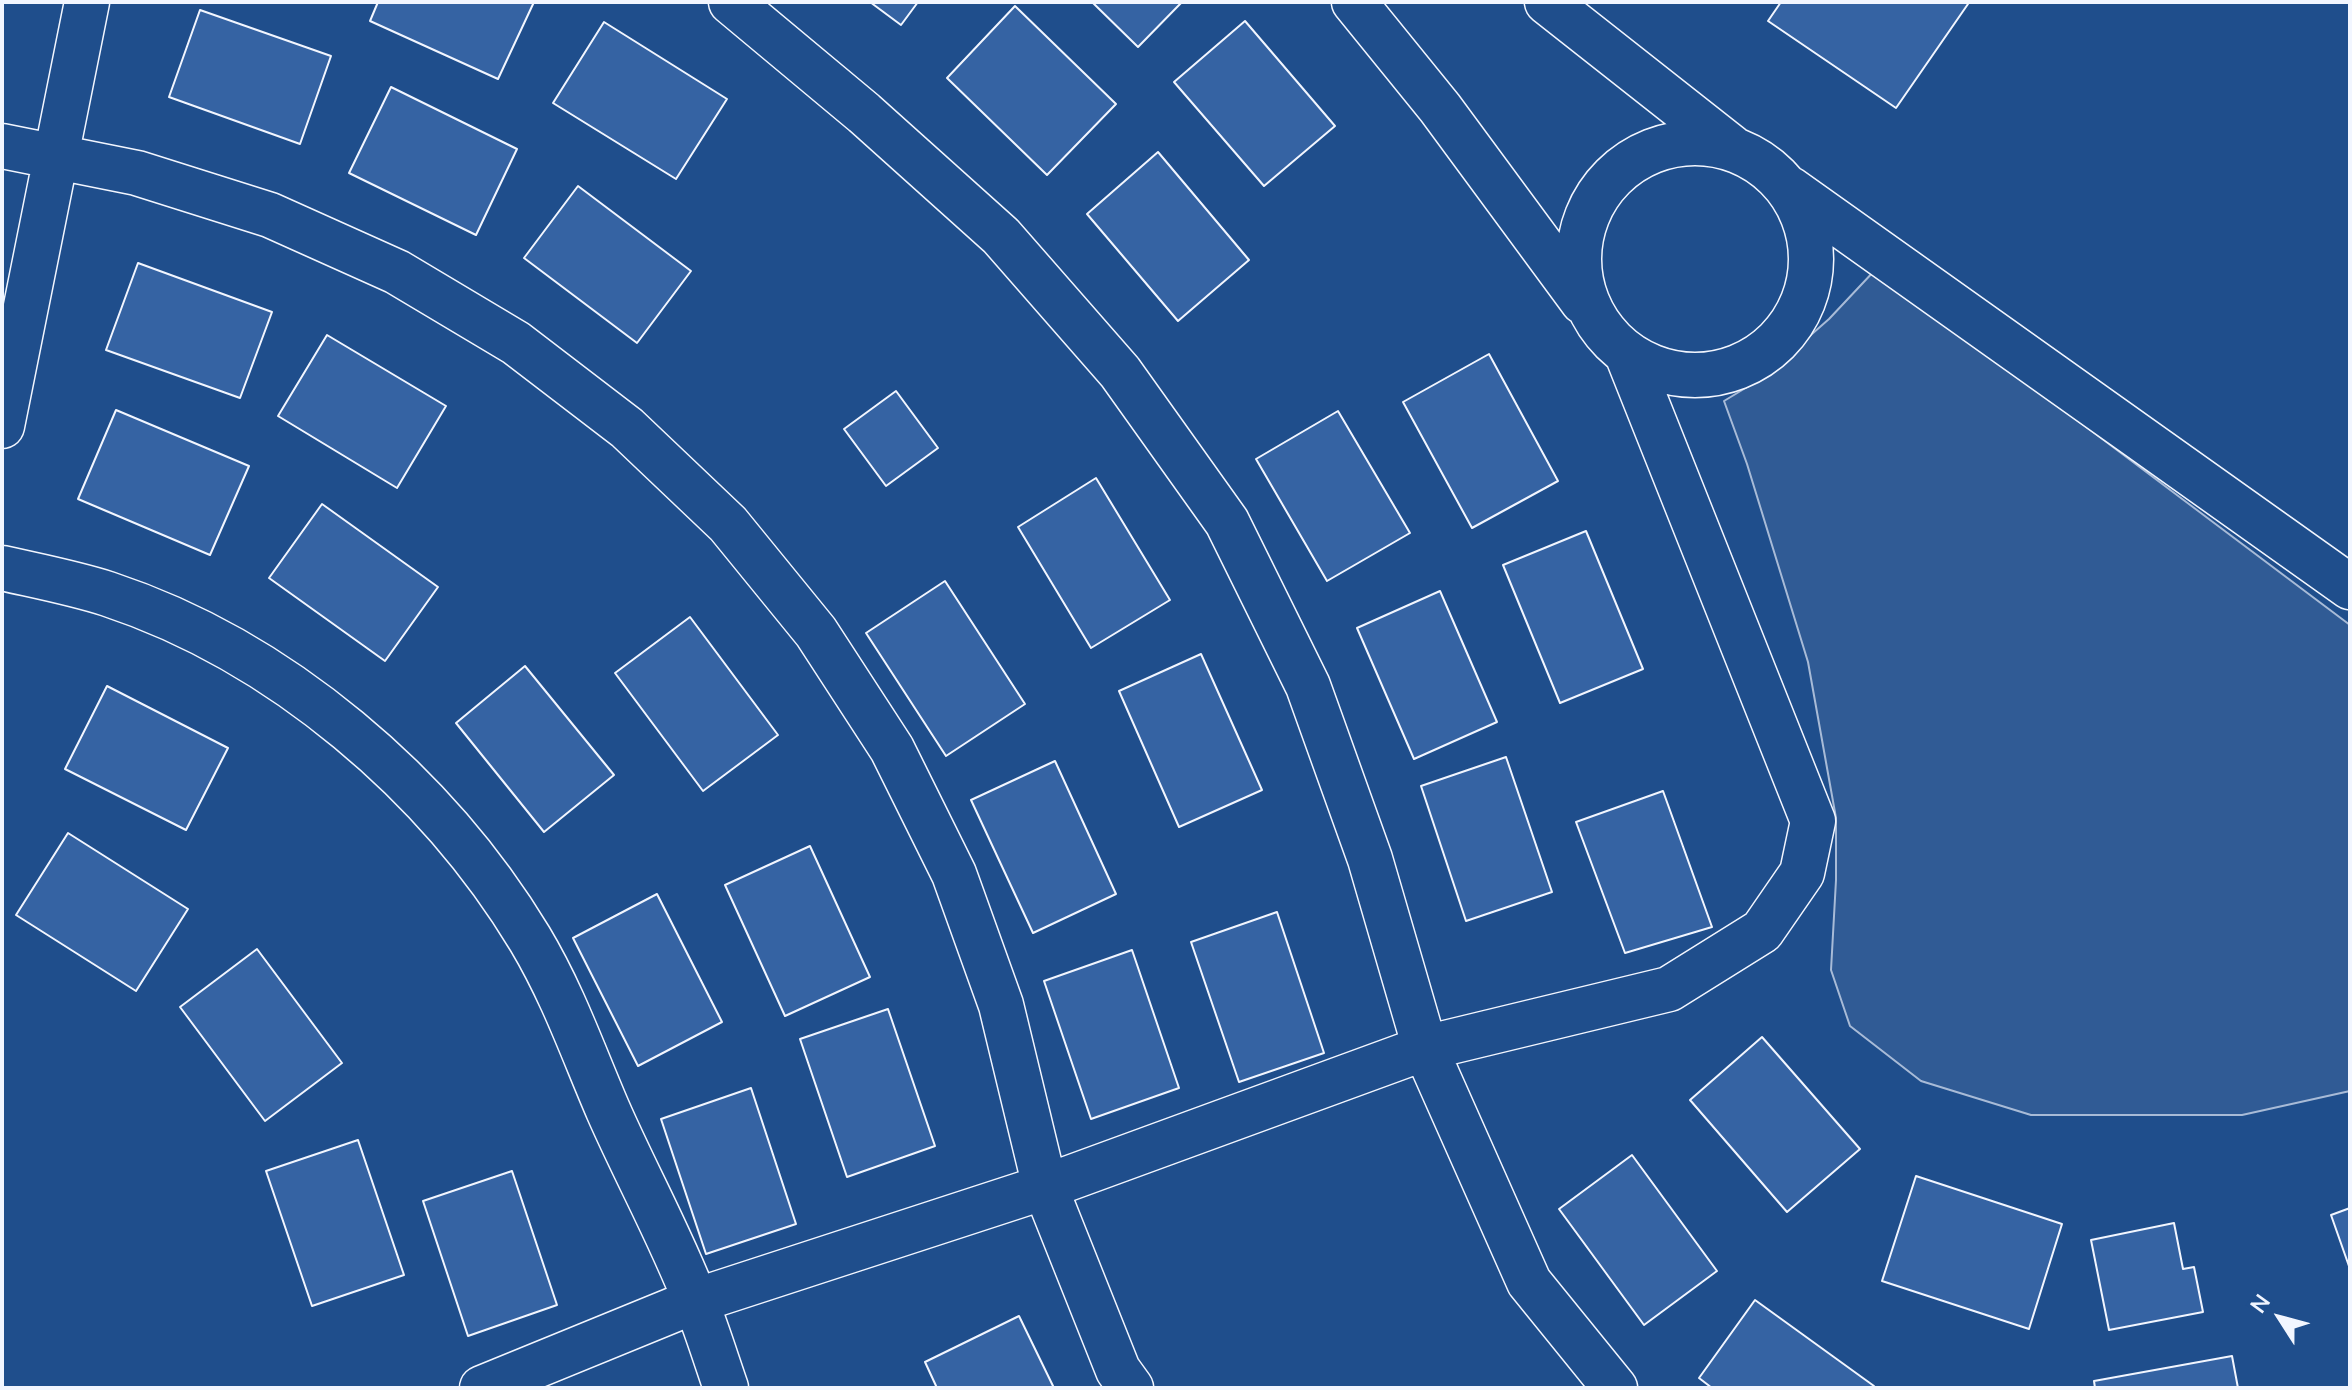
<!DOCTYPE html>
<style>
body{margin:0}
#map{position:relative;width:2352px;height:1390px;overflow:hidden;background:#1f4e8c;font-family:"Nunito Sans",sans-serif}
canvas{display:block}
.frame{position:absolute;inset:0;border:4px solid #f2f6ff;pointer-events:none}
.north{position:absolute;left:2240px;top:1278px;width:80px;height:80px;-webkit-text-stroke:6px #1f4e8c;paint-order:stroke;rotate:306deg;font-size:22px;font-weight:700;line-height:32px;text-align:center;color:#f2f6ff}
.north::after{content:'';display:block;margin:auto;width:28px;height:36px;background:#f2f6ff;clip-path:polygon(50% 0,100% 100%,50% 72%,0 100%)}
</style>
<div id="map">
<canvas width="2352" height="1390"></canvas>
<div class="frame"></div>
<div class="north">N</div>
</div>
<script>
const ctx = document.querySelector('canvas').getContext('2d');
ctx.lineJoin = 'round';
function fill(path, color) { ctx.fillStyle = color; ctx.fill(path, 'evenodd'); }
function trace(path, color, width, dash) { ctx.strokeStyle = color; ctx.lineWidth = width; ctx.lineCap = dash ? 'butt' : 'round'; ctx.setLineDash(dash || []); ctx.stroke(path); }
const parking = new Path2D(`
 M1876 269 2350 625V1091L2242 1115H2031L1921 1081 1850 1026 1831 970 1836 880V818L1808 662 1747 464 1724 401 1762 378 1829 319Z`);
fill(parking, '#305b95');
trace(parking, '#a8bbd7', 2);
const building = new Path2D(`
 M378 2H534L498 79 370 21Z
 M870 2H918L901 25Z
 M1092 2H1182L1138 47Z
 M1781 2H1965L1968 4 1896 108 1768 21Z
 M1015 6 1116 104 1047 175 947 78Z
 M200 10 331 56 300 144 169 97Z
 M1245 21 1335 126 1264 186 1174 82Z
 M604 22 727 99 676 179 553 103Z
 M391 87 517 149 476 235 349 173Z
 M1158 152 1249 260 1178 321 1087 214Z
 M578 186 691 271 637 343 524 258Z
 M138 263 272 312 240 398 106 350Z
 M327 335 446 406 397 488 278 416Z
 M1489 354 1558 481 1472 528 1403 402Z
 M896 391 938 448 886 486 844 429Z
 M116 410 249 466 210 555 78 499Z
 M1338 411 1410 533 1327 581 1256 459Z
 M1096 478 1170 600 1091 648 1018 527Z
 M322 504 438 587 385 661 269 578Z
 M1586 531 1643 669 1560 703 1503 565Z
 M945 581 1025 704 946 756 866 633Z
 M1440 591 1497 722 1414 759 1357 628Z
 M690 617 778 735 703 791 615 673Z
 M1201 654 1262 790 1179 827 1119 691Z
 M525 666 614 775 544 832 456 723Z
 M107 686 228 748 186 830 65 769Z
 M1506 757 1552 892 1466 921 1421 786Z
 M1055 761 1116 894 1033 933 971 800Z
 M1663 791 1712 927 1625 953 1576 822Z
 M68 833 188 909 136 991 16 915Z
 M810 846 870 977 785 1016 725 885Z
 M657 894 722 1022 638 1066 573 938Z
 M1277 912 1324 1053 1239 1082 1191 942Z
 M257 949 342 1063 265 1121 180 1007Z
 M1132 950 1179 1088 1091 1119 1044 981Z
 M888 1009 935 1146 847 1177 800 1039Z
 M1762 1037 1860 1149 1787 1212 1690 1100Z
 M751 1088 796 1224 706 1254 661 1119Z
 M358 1140 404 1275 312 1306 266 1171Z
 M1632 1155 1717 1271 1644 1325 1559 1209Z
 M512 1171 557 1305 468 1336 423 1201Z
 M1916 1176 2062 1224 2029 1329 1882 1281Z
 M2350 1208V1269L2331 1215Z
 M2174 1223 2183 1269 2194 1267 2203 1312 2109 1330 2091 1240Z
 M1755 1300 1874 1386 1872 1388H1712L1699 1378Z
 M1019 1316 1054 1388H937L925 1362Z
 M2232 1356 2238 1388H2095L2094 1381Z`);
fill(building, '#3563a3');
trace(building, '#f2f6ff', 2);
const minor = new Path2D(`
 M731 2 864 113 1001 236 1120 372 1227 522 1308 686 1370 859 1425 1048 1529 1282 1615 1388
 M1354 2 1440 108 1583 302
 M1547 2 1731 147
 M1579 259a116 116 0 1 1 232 0a116 116 0 1 1-232 0Z
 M2 146 137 173 270 215 397 272 516 343 627 428 728 524 816 632 892 749 954 874 1001 1005 1045 1187 1118 1370 1131 1388
 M1790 189 2350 587
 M2 426 87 2
 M2 568C37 576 74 583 108 594 280 651 437 785 530 939 563 994 583 1052 608 1110 636 1174 671 1237 696 1302 707 1330 716 1359 726 1388
 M482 1388 695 1301 1045 1187 1425 1048 1669 989 1762 931 1802 873 1813 821 1627 354`);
trace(minor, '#f2f6ff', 47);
trace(minor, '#1f4e8c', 44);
</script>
